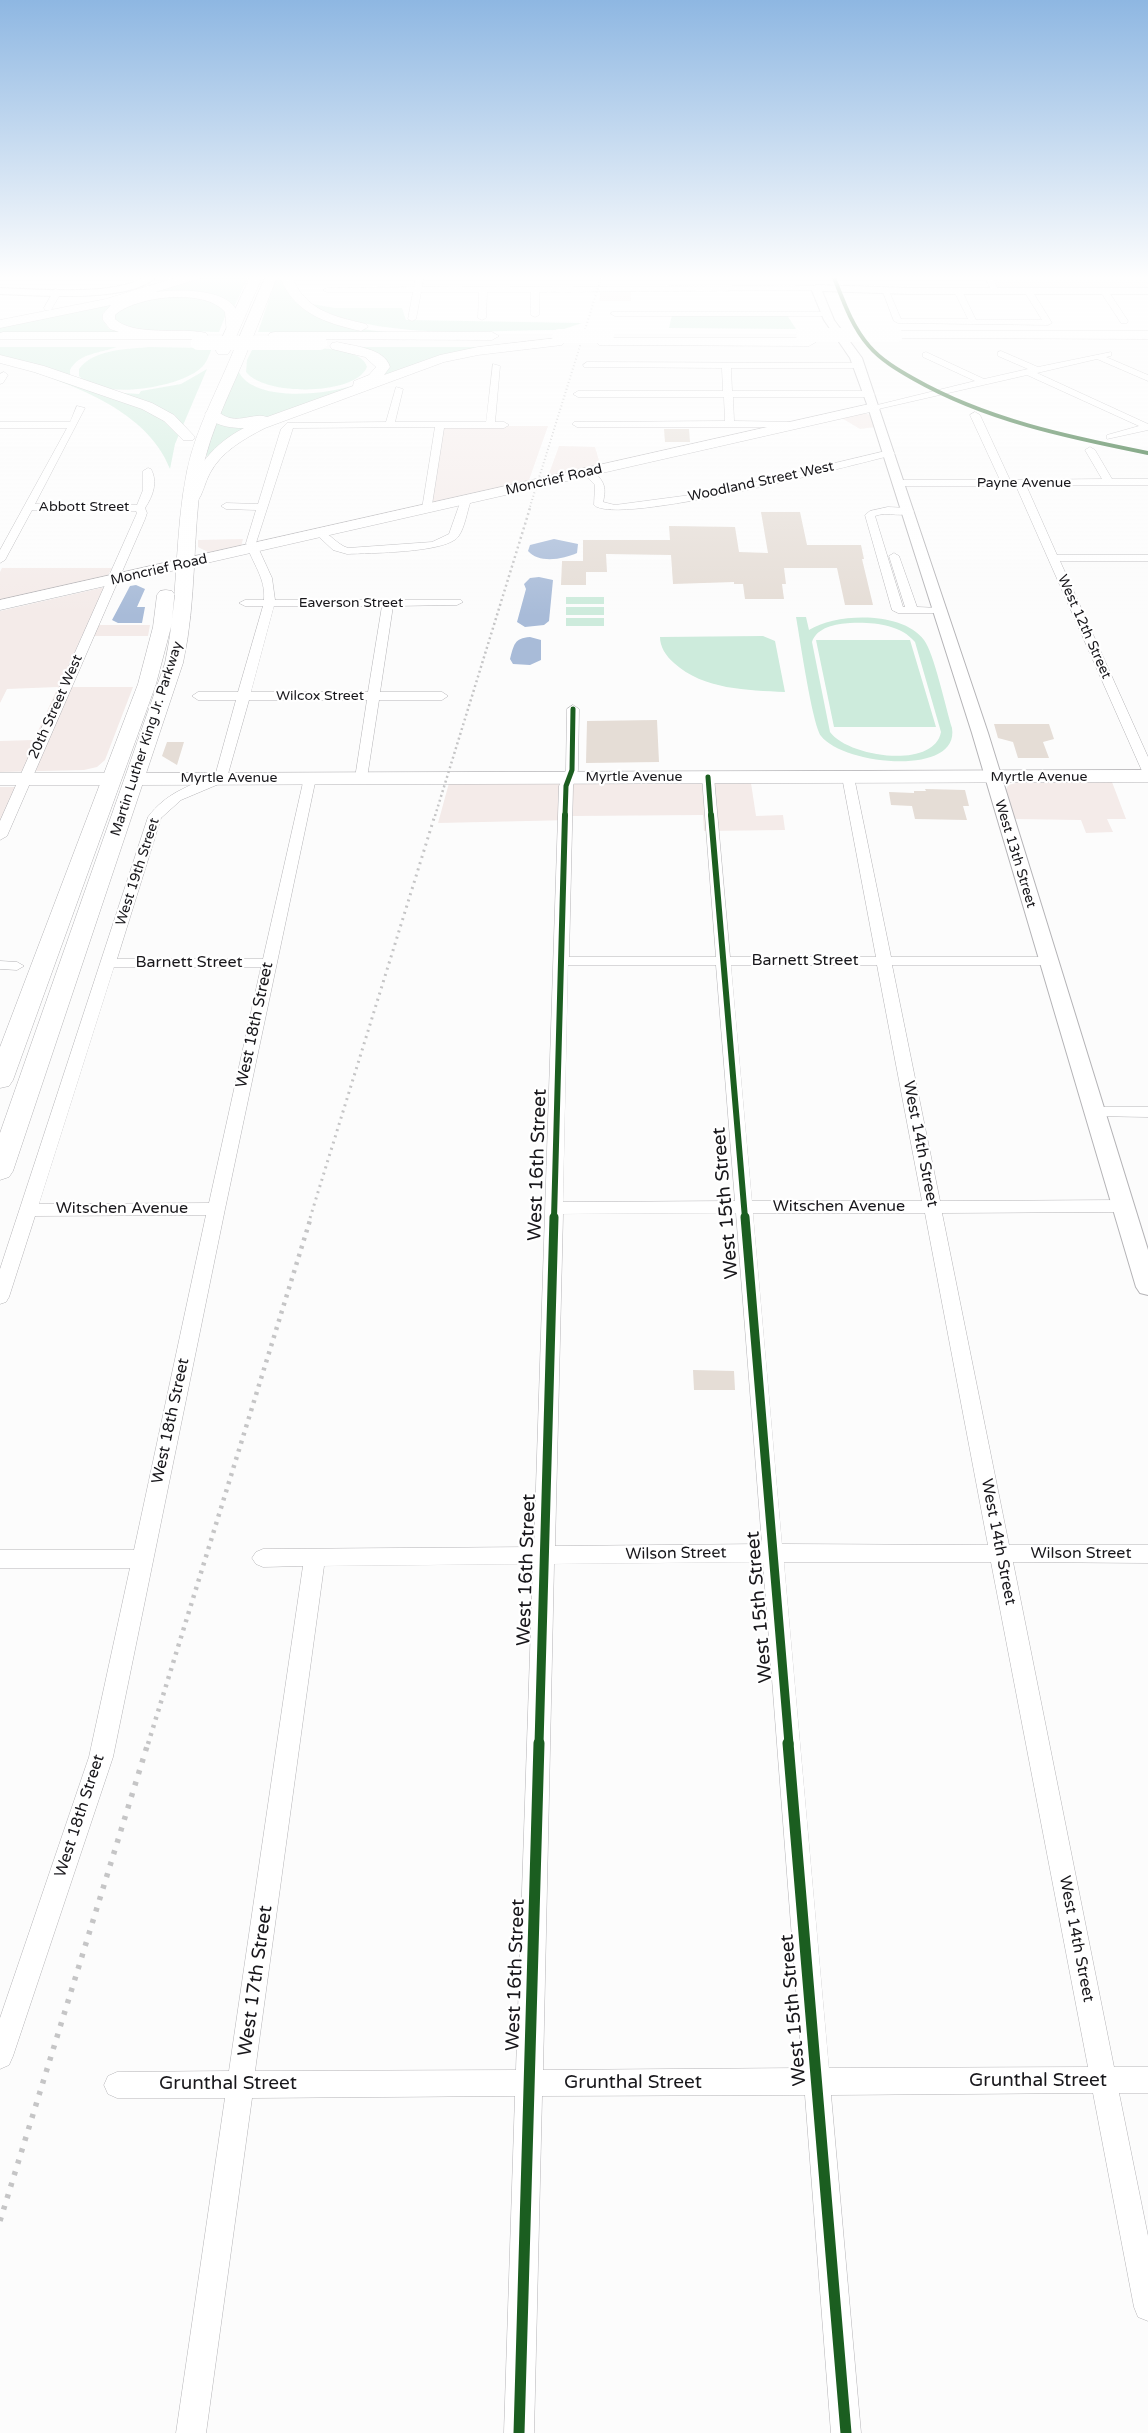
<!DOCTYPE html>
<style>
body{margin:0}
canvas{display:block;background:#fcfcfc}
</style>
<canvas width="1148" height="2433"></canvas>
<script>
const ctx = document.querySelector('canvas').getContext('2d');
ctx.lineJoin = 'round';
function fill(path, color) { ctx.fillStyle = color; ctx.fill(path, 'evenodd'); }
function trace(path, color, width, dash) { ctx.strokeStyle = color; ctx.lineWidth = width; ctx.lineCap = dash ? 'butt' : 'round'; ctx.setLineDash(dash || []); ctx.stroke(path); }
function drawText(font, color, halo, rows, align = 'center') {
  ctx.font = font + ' "Varela Round",sans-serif'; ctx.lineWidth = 4.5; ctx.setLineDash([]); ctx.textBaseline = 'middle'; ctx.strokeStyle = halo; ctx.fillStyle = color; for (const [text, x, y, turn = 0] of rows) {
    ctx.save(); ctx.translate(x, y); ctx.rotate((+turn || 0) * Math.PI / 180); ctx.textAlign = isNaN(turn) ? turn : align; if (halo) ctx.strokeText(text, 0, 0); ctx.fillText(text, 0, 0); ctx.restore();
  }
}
fill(new Path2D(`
 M601 290H631V301H599Z
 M863 413 871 415 875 427 860 429 840 417Z
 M442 426H548L528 483 430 507Z
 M559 446 595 447 601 467 547 479Z
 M243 539 241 547 217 553 208 552 198 547V540Z
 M2 568H112L107 577 0 602V572Z
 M105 587 87 625H150L148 636H82L59 687H133L105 760 97 767 84 770 0 772V741L34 740 58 687 7 689 0 703V611Z
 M1112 782 1126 819H1107L1113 832 1086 833 1081 820 1015 819 1006 790 1008 785 1016 783Z
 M449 783H751L756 816 783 815 785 830 704 831 703 815 572 816V820L438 823Z
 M0 787H16L2 821H0Z`), '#f4ebe9');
fill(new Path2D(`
 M990 275H1148V290H998Z`), '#f4ebe8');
fill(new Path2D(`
 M249 275 234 307 178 294 110 307 103 313 102 319 109 329 120 330 124 333H0V325L166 287 203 276Z
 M277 276H280C296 319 346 328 387 332H258Z
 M164 296 197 297 222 305 226 314 219 332 139 330 117 322 113 316 123 306Z
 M306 303 335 308H402L406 320 582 323 561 330C479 330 381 342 306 303Z
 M672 315H787L796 329 669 328Z
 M0 347H117C101 353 79 353 70 370V376L107 392 139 394 141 391 181 384 207 369 175 444 170 469C146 406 59 379 0 362Z
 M150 347 212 348C209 355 207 363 201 368 179 388 100 401 79 376V369C93 349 128 349 150 347Z
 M341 347H484L453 354 218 447 206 457 212 433 238 370C251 403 327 395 354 385 362 382 370 375 377 370V362Z
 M253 348C275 348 362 341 367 367 355 396 264 396 246 372L247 360Z
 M566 597H604V604H566Z
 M566 607H604V615H566Z
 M796 617H806L809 630C837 613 902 611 924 640 934 653 946 709 952 728 960 777 843 765 821 736 812 722 800 639 796 617ZM850 623C872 622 900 624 915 642L941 732C934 770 848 757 830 732L812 642C817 627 836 624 850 623Z
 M566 618H604V626H566Z
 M763 636 775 641 785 692C747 690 704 690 674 663 666 656 660 647 660 637Z
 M816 640H910L936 727H834Z`), '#cdebdc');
fill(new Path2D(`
 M554 539 578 544 577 553C564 559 539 564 528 551L530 545Z
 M539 577 553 580 549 621 544 625 525 627 517 622 526 589 524 584 530 578Z
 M136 585 145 589 137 607H145L142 623H118L112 620 130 586Z
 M530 637 541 640V660L530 665 513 664 510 659C514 645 514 638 530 637Z`), '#a8bbd8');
fill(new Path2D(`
 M664 429H689L690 442H665Z
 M761 512H800L807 545H861L864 559H862L873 605H845L837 568H784L786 584H782L784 599H745L743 584H734V582L673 584 671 555 606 554 607 572H586V585H561L562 561H583V540H670L669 526 735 527 739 552 768 553Z
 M657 720 659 762 586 763 587 721Z
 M994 724H1049L1054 739 1043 742 1049 758H1018L1013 742 998 738Z
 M167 742H184L177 765 162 756Z
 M925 789 965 790 969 806H963L967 820 915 819 912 806 891 805 889 792 914 793V791H926Z
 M693 1370 734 1371 735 1390H694Z`), '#e5ddd6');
const minor = new Path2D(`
 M416 275H424L422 287 816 286 820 288 816 290 539 292V315L535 317 531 315V292H487L486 318 482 320 478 318 479 292H421L416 319 412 321 408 319 413 292H327L323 290 327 288 414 287Z
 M984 275H992L999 293H993Z
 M55 289 62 291 51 310H45L44 308Z
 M882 289 889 291 901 319H968L954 291 958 289 962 291 976 320H1042L1024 291 1028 289H1031L1052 323 1048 325 898 323 894 321Z
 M1101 289H1107L1128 321 1127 323H1121L1100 291Z
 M612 312H826L830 314 826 316H615L611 314Z
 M1001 351 1038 367 1111 352V356L1106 357 1148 375V381L1097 359 1037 373 1148 424V430L1107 439V435L1139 426 1027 375 874 410 869 407 975 381 923 357V353L926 352 984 379 1028 369 998 356V352Z
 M587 362 859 363 862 364V368H731L732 391H870L875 394 870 397H733L734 421 802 422V426L799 427H577L572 424 574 422 725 421 724 397H578L573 394 578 391H723L722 368 584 367 583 365Z
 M493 364 500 366 495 422H504L509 425 504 428H444L431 511H423L422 509 435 427 293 428 256 543 272 578 275 600H461L463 602 457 605 393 606 380 692H442L448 696 442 700H379L367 778 361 782 355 778 367 700H249L226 781 181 800 161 818 117 959H263L304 778 305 775H315L316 778 225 1209 113 1757 13 2056 9 2065 0 2069V2018L89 1757 130 1568H0V1550H134L206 1215 35 1216 9 1297 6 1302 0 1304V1269L148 817C165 794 189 785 215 776L236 700H198L192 696 198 692H238L263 606H245L239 603 245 600H264C266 578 252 563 246 543L256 510 226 509 221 506 226 503 258 504 281 429 287 423 386 422 396 387 403 389 395 422H486ZM274 606H382L368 692H251ZM114 967H261L209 1203 39 1204Z
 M4 372 8 375 3 383 0 384V374Z
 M77 406 85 408 35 504 137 505 143 490V471L148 468 151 469C158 482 153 496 145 508L147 513 145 519 7 836 0 840V821L137 513 136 511 32 510 5 560 0 563V550L67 428H0V422H70Z
 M975 412 980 415 1010 480 1102 479 1085 450 1090 447 1095 450 1112 479H1148V485H1026L1057 555H1148V561H1060L1148 757V775L1142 771 1016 486H900L895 483 900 480H1000L970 415Z
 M890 450 895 453 893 455C854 465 616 527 594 505L595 485 582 472 590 470C604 479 607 487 603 502L615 505 713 492Z
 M466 497 471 500C467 511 465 528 458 537 445 553 369 553 347 554L333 550 315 533 320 530C331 534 336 544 348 548L432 542 449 534 461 500Z
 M888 507 909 508 914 511C905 519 887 511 875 516L903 607H905L889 556 894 553 899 556 917 607 941 608 947 611 945 613H898L892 610 865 515 870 511Z
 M573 705 579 709 578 770 573 786 569 957H716L702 777 708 773 714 777 730 957H876L842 777 848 773 854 777 891 957H1048L1055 961 1048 965H892L940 1201 1124 1200 1130 1202 1133 1206 1130 1210 1124 1212 942 1213 1009 1545H1148V1563L1013 1562 1114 2067H1148V2093H1119L1148 2236V2321L1138 2317 1134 2307 1093 2093 831 2095 861 2433H831L805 2095 542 2096 534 2433H504L515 2096 252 2098 206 2433H176L225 2098H117L108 2094 104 2085 108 2076 117 2072 229 2071 303 1566 263 1567 256 1564 252 1558 256 1552 263 1549 534 1547 559 786 566 770 567 709ZM568 965H716L735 1201 563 1202ZM731 965H877L922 1201H752ZM736 1213 762 1544 555 1546 563 1214ZM753 1213H925L988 1545 782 1544ZM763 1562 802 2068 543 2070 554 1564ZM784 1562H991L1088 2067 829 2068ZM533 1564 516 2070 255 2071 324 1566Z
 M0 961 17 962 24 966 17 970 0 969Z
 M1095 1107H1148V1117L1089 1116 1087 1112 1089 1108Z`);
const tertiary = new Path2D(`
 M147 275H158C134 304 36 295 0 294V288C35 289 120 297 147 275Z
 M816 285 909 288H1148V294H909L822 291 834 320 862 358 988 733 1148 1250V1295L1140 1293 1136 1287 972 733 868 407 850 358 824 320 811 288Z`);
const secondary = new Path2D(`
 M874 403 881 407 879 410 0 610V600Z
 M1148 770V782L135 785 128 783 126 779 128 775 135 773Z
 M0 773H112L119 775 121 779 119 783 112 785H0Z`);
const trunk = new Path2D(`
 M251 275H263L230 351 228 354H218L216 351Z
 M242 343 249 347C233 388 210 429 202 473 192 536 197 600 183 663L13 1171 9 1177 0 1180V1133L165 663C179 600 174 534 187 471 196 427 219 388 235 347Z
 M166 590 172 591 175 595 171 627 156 684 13 1080 9 1086 0 1088V1047L138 684 153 627 157 595 160 591Z`);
const motorway = new Path2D(`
 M184 275H203L201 278 155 292C177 289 237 287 239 319 240 324 239 329 237 334H227L225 312C205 288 136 296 115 315V319C134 337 182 327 206 333L208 336 206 339H0V333L3 332H119L110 329 103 320V314L111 305 0 328V320L106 299Z
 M266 275H278L249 347 242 351 237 350 235 347Z
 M279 275H291C305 310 332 316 366 324L368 327 361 331C325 323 293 313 279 275Z
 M896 331H1148V339L891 338 889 335 891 332Z
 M275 332H492L499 336 492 340 270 339 268 336 270 333Z
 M557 338 564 342 562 345 478 355 444 362 265 428C244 439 222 451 210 473 205 482 203 494 197 502L191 504 183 499C196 467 213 444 244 428 230 428 214 426 205 414L207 411C217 408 221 416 230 418 242 421 256 413 267 417L353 386 354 381 369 375 376 367 365 357 332 349 330 346 332 343 337 342C353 346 385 348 390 367L384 375 440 355 478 347Z
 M604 338H809L816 342 809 346 599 345 597 342Z
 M0 355 44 366 152 403 174 415 195 437 193 440H183L164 421 142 409 34 372 0 363Z`);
trace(minor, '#b5b4b7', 1);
trace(tertiary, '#b5b4b7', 2);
trace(secondary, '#b5b4b7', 1);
trace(trunk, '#b5b4b7', 1);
trace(motorway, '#b5b4b7', 1);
fill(minor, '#fff');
fill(tertiary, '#fff');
fill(secondary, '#fff');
fill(trunk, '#fff');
fill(motorway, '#fff');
trace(new Path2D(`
 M529 510 602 275`), '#c5c5c6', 2, [1, 2.5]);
trace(new Path2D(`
 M435 816 530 508`), '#c5c5c6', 2.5, [2, 3]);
trace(new Path2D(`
 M310 1218 435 815`), '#c5c5c6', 3, [2, 4.5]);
trace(new Path2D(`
 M148 1744 311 1217`), '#c5c5c6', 4.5, [3, 5.5]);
trace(new Path2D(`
 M0 2221 148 1743`), '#c5c5c6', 5.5, [4, 8]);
const motorwayBridge = new Path2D(`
 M803 335H896
 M559 336H607
 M198 343H320`);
trace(motorwayBridge, '#b5b4b7', 14, []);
trace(motorwayBridge, '#fff', 14);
trace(new Path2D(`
 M833 275C843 300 851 325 869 346 881 360 898 370 914 379 986 420 1068 437 1148 453`), '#1b5e20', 4);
trace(new Path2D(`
 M708 777 711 816
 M565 816 566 786 572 770 573 709`), '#1b5e20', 5);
trace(new Path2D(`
 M711 815 745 1218
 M554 1218 565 815`), '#1b5e20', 6);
trace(new Path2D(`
 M745 1217 789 1744
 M539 1744 554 1217`), '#1b5e20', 9);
trace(new Path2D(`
 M788 1743 846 2433
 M519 2433 539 1743`), '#1b5e20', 11);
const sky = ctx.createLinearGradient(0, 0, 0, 616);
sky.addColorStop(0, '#8eb7e2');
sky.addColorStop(0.45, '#fefefe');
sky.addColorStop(1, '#fefefe00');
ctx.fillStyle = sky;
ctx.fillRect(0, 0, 1148, 616);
drawText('14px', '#18171b', '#fff', [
 ["Moncrief Road",554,480,-13],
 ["Woodland Street West",761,482,-12],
 ["Payne Avenue",1024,483],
 ["Abbott Street",84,507],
 ["Moncrief Road",159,570,-13],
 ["Eaverson Street",351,603],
 ["West 12th Street",1084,627,66],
 ["Wilcox Street",320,696],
 ["20th Street West",56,707,-66],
 ["Martin Luther King Jr. Parkway",147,739,-72],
 ["Myrtle Avenue",634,777],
 ["Myrtle Avenue",1039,777],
 ["Myrtle Avenue",229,778],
 ["West 13th Street",1015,854,73],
 ["West 19th Street",138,872,-72]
]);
drawText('16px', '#18171b', '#fff', [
 ["Barnett Street",805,961],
 ["Barnett Street",189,963],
 ["West 18th Street",255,1025,-78],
 ["West 14th Street",920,1144,79],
 ["Witschen Avenue",839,1207],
 ["Witschen Avenue",122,1209],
 ["West 18th Street",171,1421,-78],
 ["West 14th Street",998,1542,79],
 ["Wilson Street",676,1554,-1],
 ["Wilson Street",1081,1554],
 ["West 18th Street",80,1816,-72],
 ["West 14th Street",1076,1939,79]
]);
drawText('19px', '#18171b', '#fff', [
 ["West 16th Street",538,1165,-88],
 ["West 15th Street",726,1203,-95],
 ["West 16th Street",527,1570,-88],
 ["West 15th Street",760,1607,-95],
 ["West 16th Street",516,1975,-88],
 ["West 17th Street",256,1981,-82],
 ["West 15th Street",794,2010,-95],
 ["Grunthal Street",1038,2081],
 ["Grunthal Street",633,2083],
 ["Grunthal Street",228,2084]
]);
</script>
